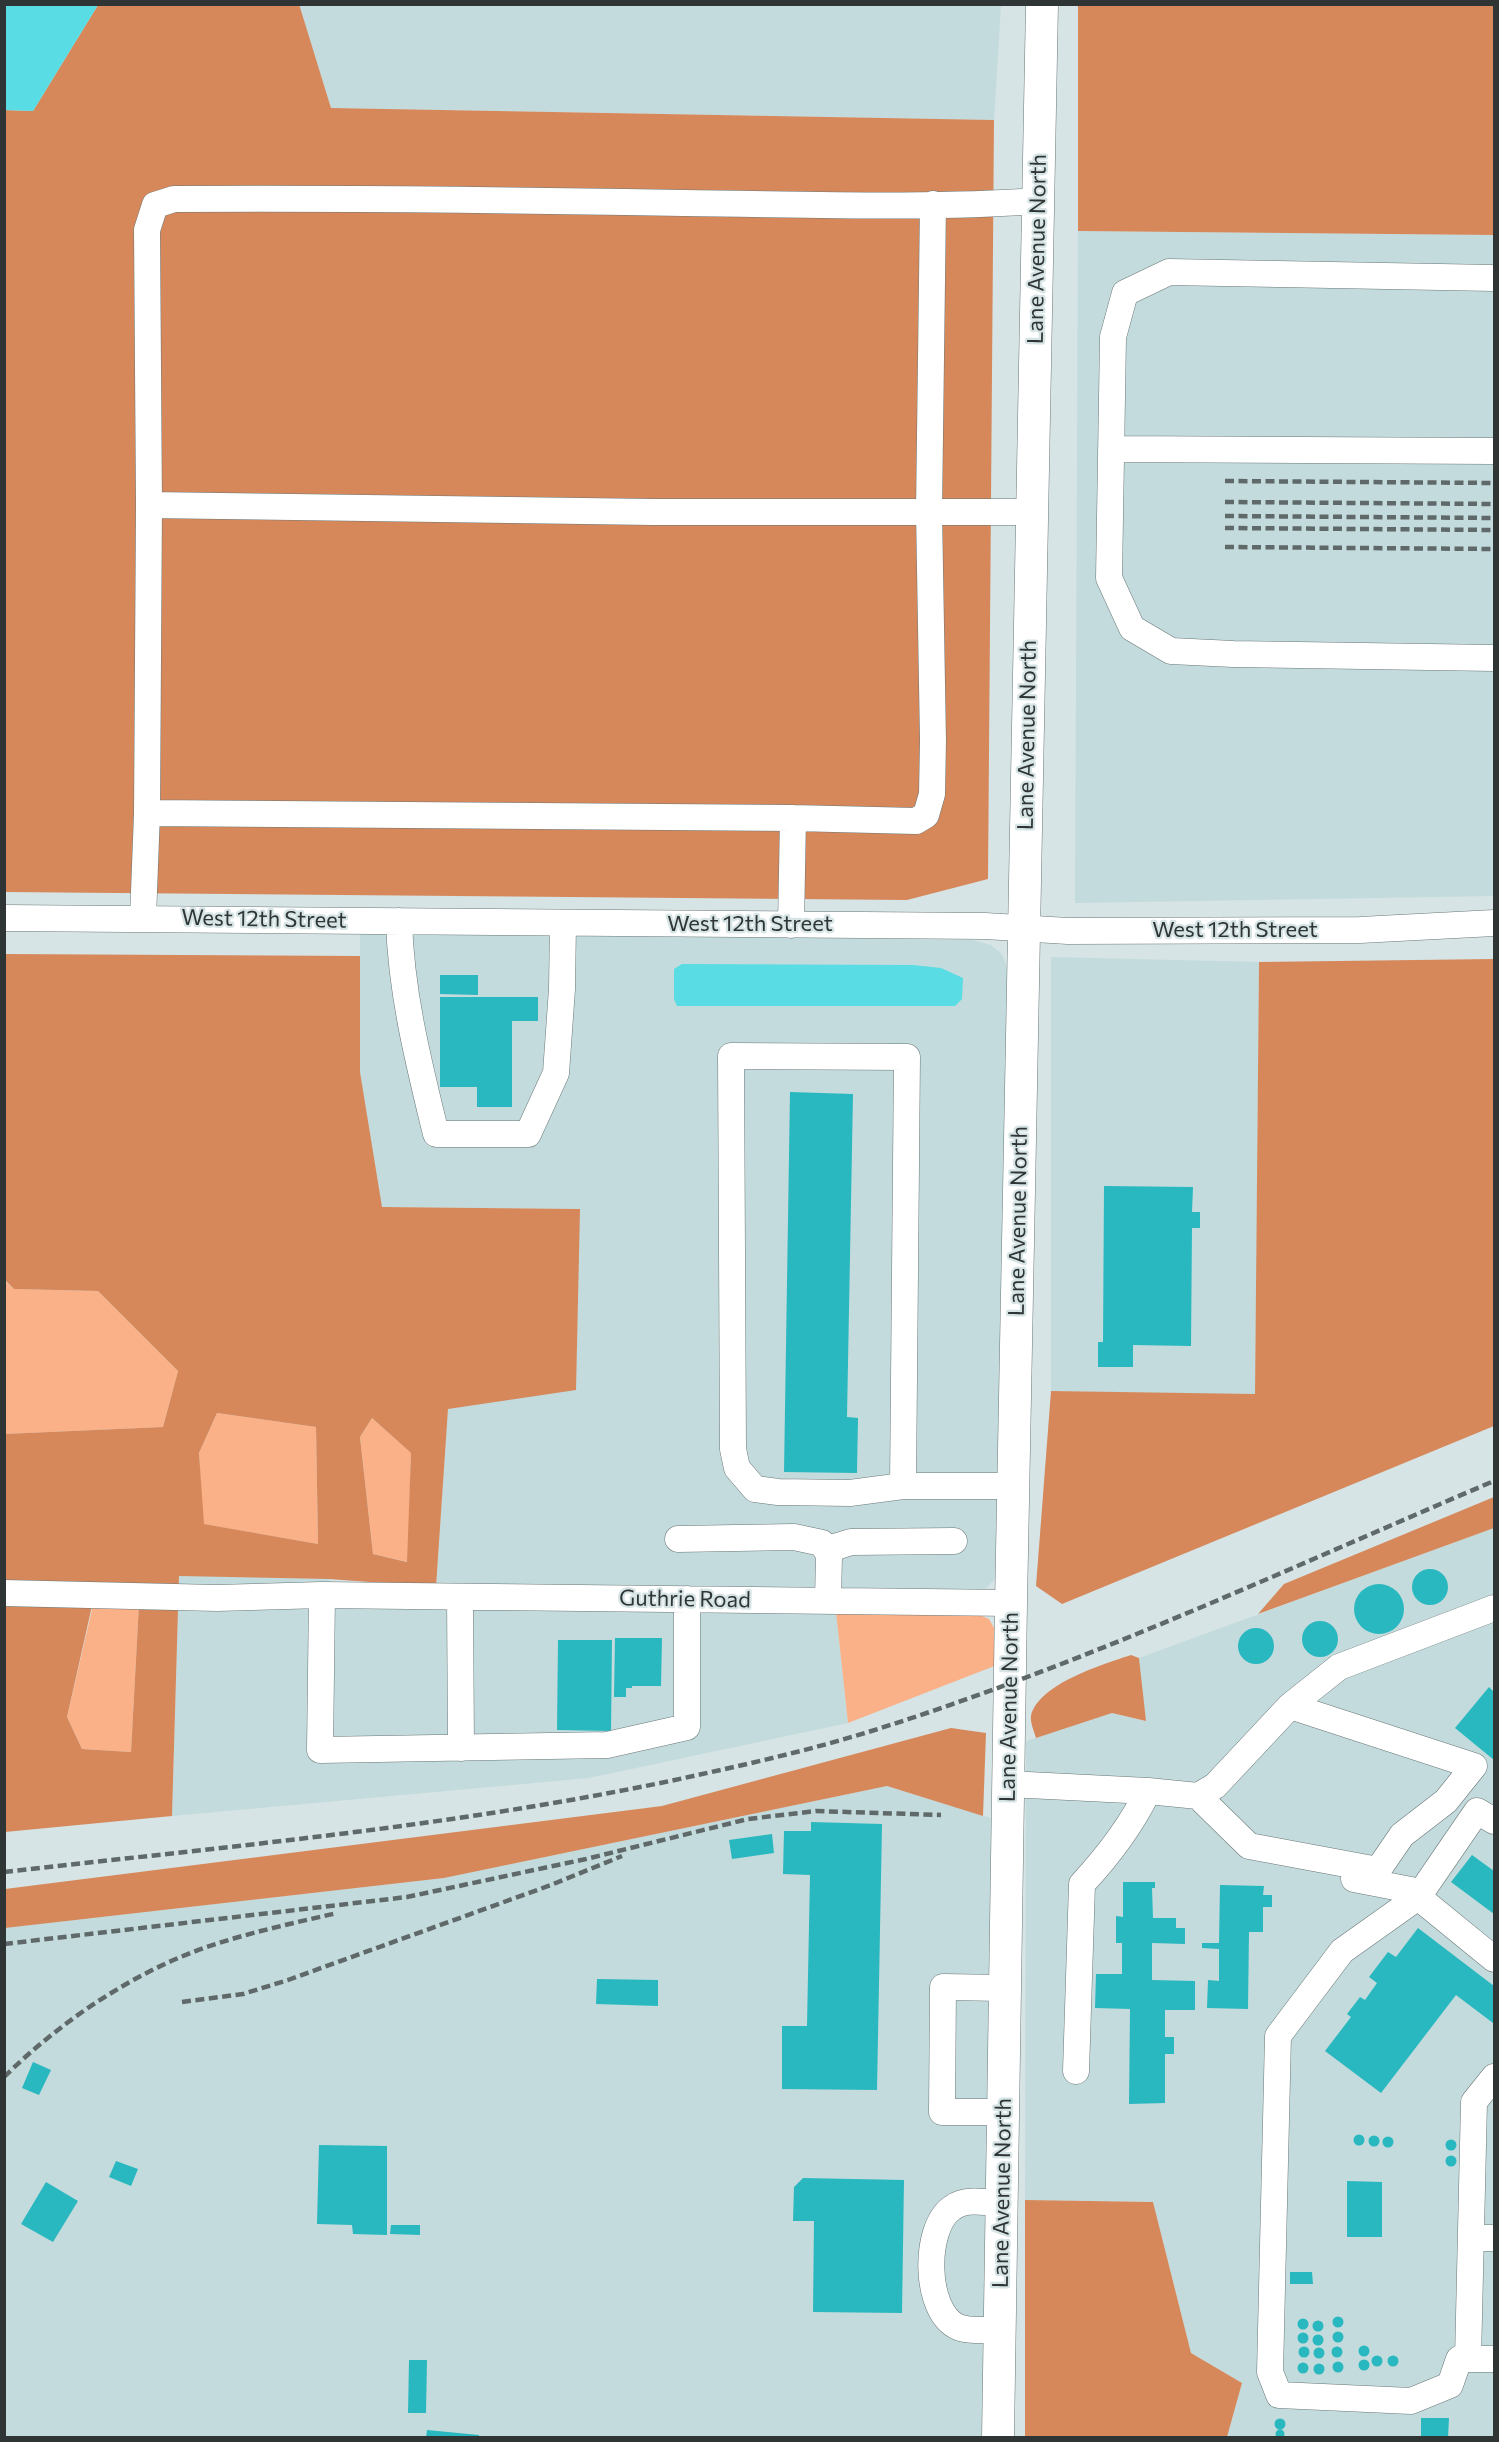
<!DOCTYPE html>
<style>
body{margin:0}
#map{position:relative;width:1499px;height:2442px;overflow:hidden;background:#d6e4e5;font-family:Commissioner,sans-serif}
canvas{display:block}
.frame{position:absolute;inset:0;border:6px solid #2f3535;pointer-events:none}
</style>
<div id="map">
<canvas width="1499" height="2442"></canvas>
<div class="frame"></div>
</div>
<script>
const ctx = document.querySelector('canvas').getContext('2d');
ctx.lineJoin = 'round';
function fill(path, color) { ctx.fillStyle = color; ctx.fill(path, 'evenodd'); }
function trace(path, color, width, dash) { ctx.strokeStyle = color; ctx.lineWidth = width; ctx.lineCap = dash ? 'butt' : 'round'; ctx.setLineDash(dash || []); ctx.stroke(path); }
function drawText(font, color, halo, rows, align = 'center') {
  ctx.font = font + ' Commissioner,sans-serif'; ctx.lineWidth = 4.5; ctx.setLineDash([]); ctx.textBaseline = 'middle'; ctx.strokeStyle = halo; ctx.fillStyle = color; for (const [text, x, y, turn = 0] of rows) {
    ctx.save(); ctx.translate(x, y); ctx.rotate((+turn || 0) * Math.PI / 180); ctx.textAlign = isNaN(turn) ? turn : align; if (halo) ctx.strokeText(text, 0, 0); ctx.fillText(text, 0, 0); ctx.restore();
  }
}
fill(new Path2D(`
 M299 5H1001L994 120 331 108Z
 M1078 231 1494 235V896L1075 903Z
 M360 931 972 940 991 945 1002 954 1008 970 995 1579 981 1593 436 1587 448 1408 580 1209 381 1207 360 1072Z
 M1051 957 1259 962 1255 1395 1051 1391Z
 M1494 1528V2437H1227L1242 2383 1191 2353 1153 2202 1025 2200 1026 1741 1112 1713 1145 1721 1139 1658Z
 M179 1575 329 1579 347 1604 836 1612 848 1723 589 1778 172 1816Z
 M887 1786 994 1819 985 2437H5L4 1928 444 1878Z`), '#c3dbdc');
fill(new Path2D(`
 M4 1280 14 1289 98 1291 178 1371 163 1427 5 1434Z
 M217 1413 316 1427 318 1544 203 1524 199 1453Z
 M372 1418 411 1453 408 1562 373 1554 360 1437Z
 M140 1585 131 1752 82 1749 67 1717 97 1588Z
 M970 1611 989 1619 997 1633V1665L848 1723 836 1612Z`), '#fab188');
fill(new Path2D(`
 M299 4 331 108 994 120 988 879 907 900 5 892 4 110 33 111 98 5Z
 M1078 5H1494V235L1078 231Z
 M5 954 360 956V1072L382 1207 580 1209 576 1390 448 1409 436 1587 329 1579 179 1576 172 1816 5 1832 4 1434 163 1427 178 1371 98 1291 14 1289 5 1280ZM217 1413 316 1427 318 1544 204 1524 199 1453ZM372 1418 411 1453 407 1562 373 1554 360 1437ZM140 1585 131 1752 82 1749 67 1717 96 1588Z
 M1494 959V1426L1062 1604 1036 1586 1051 1391 1255 1394 1259 962Z
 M1494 1497V1528L1258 1614 1284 1584Z
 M1131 1655 1139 1658 1146 1721 1112 1713 1036 1738C1034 1731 1030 1722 1031 1716 1038 1684 1104 1664 1131 1655Z
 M951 1728 986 1733 983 1816 887 1786 444 1878 5 1928V1889L662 1806Z
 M1025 2200 1153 2202 1191 2353 1242 2383 1227 2437H1025Z`), '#d6885b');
fill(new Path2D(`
 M5 4 98 5 33 111 5 110Z
 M682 964 913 965 941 968 963 978 962 999 955 1006H677L674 999V969Z`), '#59dce3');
fill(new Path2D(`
 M440 975H478V995L440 994Z
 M440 997H538V1021H512V1107H477V1087H440Z
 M790 1092 853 1094 847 1417 858 1418 857 1473 784 1472Z
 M1104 1186 1193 1187 1192 1212H1200V1228H1192L1191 1346 1133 1345V1367H1098V1342H1103Z
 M1412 1587a18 18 0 1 1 36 0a18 18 0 1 1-36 0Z
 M1354 1609a25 25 0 1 1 50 0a25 25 0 1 1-50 0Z
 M1302 1639a18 18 0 1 1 36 0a18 18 0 1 1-36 0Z
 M1238 1646a18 18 0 1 1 36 0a18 18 0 1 1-36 0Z
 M615 1638H662L661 1686H632V1688H626V1697H614Z
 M558 1640H612L611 1731 557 1730Z
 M1489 1687 1494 1692V1760L1455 1728Z
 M811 1822 882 1824 877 2090 782 2089V2026H807L810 1875 783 1874 784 1831H811Z
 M772 1834 774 1853 732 1859 729 1840Z
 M1472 1855 1494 1871V1914L1451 1882Z
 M1123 1882H1155V1888H1152L1153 1918H1176V1928H1185V1944L1152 1943V1980L1195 1981V2010H1165V2037H1174V2054H1165V2103L1129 2104 1130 2009 1095 2008 1096 1974H1122V1943H1116V1916L1123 1917Z
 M1220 1885 1264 1886 1263 1895H1272V1907H1263V1932H1249L1248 2009 1207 2008 1208 1980 1219 1981V1949L1202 1948V1943H1219Z
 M1418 1928 1494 1986V2020L1493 2023 1456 1995 1381 2093 1325 2051 1351 2017 1347 2014 1360 1997 1365 2000 1377 1983 1369 1977 1388 1952 1396 1957Z
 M597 1979 658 1980V2006L596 2004Z
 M33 2062 51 2070 39 2095 22 2088Z
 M1353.5 2140a5.5 5.5 0 1 1 11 0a5.5 5.5 0 1 1-11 0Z
 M1368.5 2141a5.5 5.5 0 1 1 11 0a5.5 5.5 0 1 1-11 0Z
 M1382.5 2142a5.5 5.5 0 1 1 11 0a5.5 5.5 0 1 1-11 0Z
 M1445.5 2145a5.5 5.5 0 1 1 11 0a5.5 5.5 0 1 1-11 0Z
 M319 2145 387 2146V2235L353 2234 352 2225 317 2224Z
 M1445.5 2161a5.5 5.5 0 1 1 11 0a5.5 5.5 0 1 1-11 0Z
 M116 2161 138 2169 131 2186 109 2177Z
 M803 2178 904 2180 902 2313 813 2312 814 2221H793L794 2187Z
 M1347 2181 1382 2182V2237H1347Z
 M46 2182 78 2201 53 2242 21 2224Z
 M391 2225H420V2235L390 2234Z
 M1290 2272H1312L1313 2284H1290Z
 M1332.5 2322a5.5 5.5 0 1 1 11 0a5.5 5.5 0 1 1-11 0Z
 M1297.5 2324a5.5 5.5 0 1 1 11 0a5.5 5.5 0 1 1-11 0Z
 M1312.5 2326a5.5 5.5 0 1 1 11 0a5.5 5.5 0 1 1-11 0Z
 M1332.5 2337a5.5 5.5 0 1 1 11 0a5.5 5.5 0 1 1-11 0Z
 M1297.5 2338a5.5 5.5 0 1 1 11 0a5.5 5.5 0 1 1-11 0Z
 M1312.5 2340a5.5 5.5 0 1 1 11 0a5.5 5.5 0 1 1-11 0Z
 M1358.5 2351a5.5 5.5 0 1 1 11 0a5.5 5.5 0 1 1-11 0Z
 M1331.5 2352a5.5 5.5 0 1 1 11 0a5.5 5.5 0 1 1-11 0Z
 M1298.5 2352a5.5 5.5 0 1 1 11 0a5.5 5.5 0 1 1-11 0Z
 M1313.5 2353a5.5 5.5 0 1 1 11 0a5.5 5.5 0 1 1-11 0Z
 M1387.5 2361a5.5 5.5 0 1 1 11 0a5.5 5.5 0 1 1-11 0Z
 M1371.5 2361a5.5 5.5 0 1 1 11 0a5.5 5.5 0 1 1-11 0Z
 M1358.5 2365a5.5 5.5 0 1 1 11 0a5.5 5.5 0 1 1-11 0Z
 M409 2360H427L426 2413H408Z
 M1332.5 2367a5.5 5.5 0 1 1 11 0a5.5 5.5 0 1 1-11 0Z
 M1297.5 2368a5.5 5.5 0 1 1 11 0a5.5 5.5 0 1 1-11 0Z
 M1313.5 2369a5.5 5.5 0 1 1 11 0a5.5 5.5 0 1 1-11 0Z
 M1421 2418H1449L1448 2438H1421Z
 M1274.5 2424a5.5 5.5 0 1 1 11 0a5.5 5.5 0 1 1-11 0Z
 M1275.5 2434a4.5 4.5 0 1 1 9 0a4.5 4.5 0 1 1-9 0Z
 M427 2430 479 2435V2438H426Z`), '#29b8bf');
const minor = new Path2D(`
 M1494 278 1169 272 1125 293 1113 337 1109 578 1132 628 1171 651 1233 654 1494 658
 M1111 449 1494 451
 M149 505 654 512H1032
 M147 813 793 818 916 821 926 815 932 794 933 741 929 511 933 204
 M4 918 985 926 1068 931 1360 930 1494 923
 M143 918 147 813 149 505 147 230 155 205 174 199C344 198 514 200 684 203 801 204 921 209 1038 201
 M399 921C401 994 419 1064 436 1134H528L556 1073 562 989 563 923
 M791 925 793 818
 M903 1486 907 1057 731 1056 733 1449 737 1468 755 1489 778 1492 850 1493 903 1486H1013
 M678 1539 794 1537 822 1543 829 1555
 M4 1593 217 1598 322 1595
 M460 1597 461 1748
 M687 1599V1727L607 1745 320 1750 322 1595C551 1599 781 1600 1011 1603
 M828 1600 829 1555 835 1547 851 1542 954 1541
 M1290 1706 1339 1667 1494 1608
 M1008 1784 1148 1791 1198 1796 1215 1786 1290 1706 1474 1766 1446 1801 1402 1835 1378 1870 1249 1846 1198 1796
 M1494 1821 1477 1811 1418 1897 1494 1959
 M1354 1879 1421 1892
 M1418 1897 1342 1951 1278 2036 1270 2372 1279 2395 1411 2401 1450 2385 1459 2359H1494
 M1076 2071 1082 1884C1108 1856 1131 1826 1148 1791
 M1003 2112H942L943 1987 1005 1988
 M1471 2238H1494
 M1000 2330C987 2329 970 2332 958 2327 924 2312 923 2228 952 2208 965 2198 986 2202 1001 2204
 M1468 2359 1474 2102 1494 2077`);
const major = new Path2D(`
 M998 2438 1011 1603 1042 4`);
trace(minor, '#6a7778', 27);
trace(major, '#6a7778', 33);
trace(minor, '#fff', 26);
trace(major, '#fff', 32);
trace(new Path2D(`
 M1225 481 1494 483
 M1225 502 1494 504
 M1225 516 1494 518
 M1225 528 1494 530
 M1225 547 1494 549
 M4 1872C232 1846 460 1826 684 1778 744 1765 806 1751 865 1733 1081 1666 1287 1569 1494 1481
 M4 1944 407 1897 586 1859 748 1819 816 1811 941 1815
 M182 2002 243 1994 288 1980 551 1885 622 1856
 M4 2077C52 2030 108 1990 169 1962 222 1938 281 1926 337 1913`), '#606969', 4.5, [9, 4.5]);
drawText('22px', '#2f3535', '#d6e4e5', [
 ["Lane Avenue North",1037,249,-89],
 ["Lane Avenue North",1027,735,-89],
 ["West 12th Street",264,919,1],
 ["West 12th Street",750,924],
 ["West 12th Street",1235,930],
 ["Lane Avenue North",1018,1221,-89],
 ["Guthrie Road",685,1599,1],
 ["Lane Avenue North",1009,1707,-89],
 ["Lane Avenue North",1002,2193,-89]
]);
</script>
